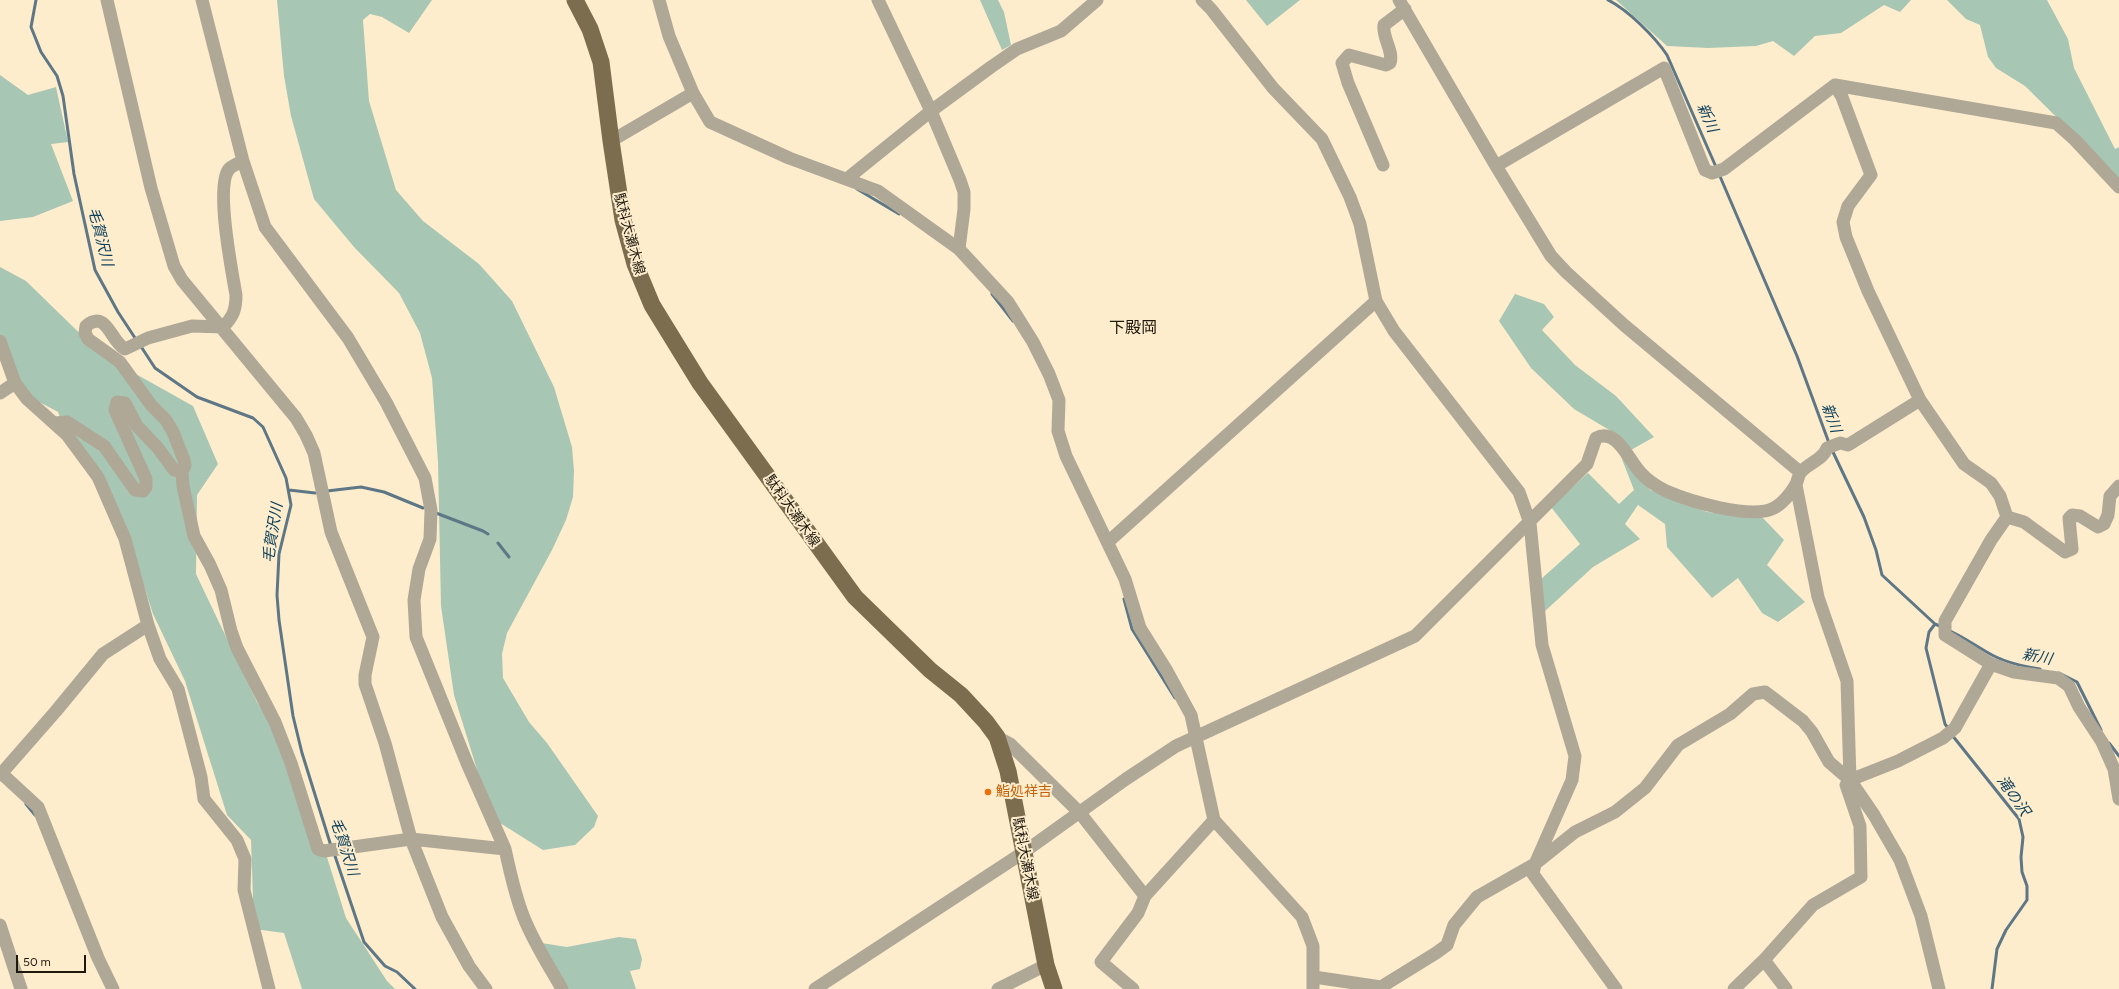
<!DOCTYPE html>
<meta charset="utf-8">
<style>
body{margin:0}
#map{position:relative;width:2119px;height:989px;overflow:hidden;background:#fdedcd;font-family:Figtree,sans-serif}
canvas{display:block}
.scale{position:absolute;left:16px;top:955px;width:70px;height:18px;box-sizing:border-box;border:2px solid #1e180d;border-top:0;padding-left:5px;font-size:12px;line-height:14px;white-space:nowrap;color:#1e180d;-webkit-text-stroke:3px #fdedcd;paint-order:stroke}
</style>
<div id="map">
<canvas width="2119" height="989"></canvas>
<div class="scale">50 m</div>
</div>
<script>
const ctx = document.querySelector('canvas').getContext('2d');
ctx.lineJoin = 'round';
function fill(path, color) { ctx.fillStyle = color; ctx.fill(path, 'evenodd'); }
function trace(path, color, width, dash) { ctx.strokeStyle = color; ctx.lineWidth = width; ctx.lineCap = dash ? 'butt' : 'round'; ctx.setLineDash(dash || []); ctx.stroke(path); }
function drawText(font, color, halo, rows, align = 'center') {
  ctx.font = font + ' Figtree,"Noto Sans JP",sans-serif'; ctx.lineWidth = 4; ctx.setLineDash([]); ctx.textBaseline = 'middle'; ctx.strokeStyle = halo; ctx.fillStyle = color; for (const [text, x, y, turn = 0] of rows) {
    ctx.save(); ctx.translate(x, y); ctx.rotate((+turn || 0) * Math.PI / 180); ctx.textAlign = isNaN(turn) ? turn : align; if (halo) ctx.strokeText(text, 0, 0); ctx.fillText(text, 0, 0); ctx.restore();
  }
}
fill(new Path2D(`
 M277 0H432L409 33 382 17 370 14 363 20 369 101 396 190 423 221 479 264 512 301 554 387 572 447 574 471 573 497 566 520 552 550 507 633 502 654 503 678 529 722 547 743 598 816 594 827 575 845 543 850 500 823 479 776 454 695 441 606 438 462 432 378 420 333 399 293 354 247 314 199 291 116 284 76Z
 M980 0H998L1004 12 1011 45 1002 50Z
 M1246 0H1300L1267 26Z
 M1616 0H1911L1900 12 1884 5 1841 33 1815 36 1794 56 1773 41 1756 46 1708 48 1667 46Z
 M1947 0H2047L2068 39 2074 68 2115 149 2119 147V179L2025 86 1996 68 1988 57 1980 25 1966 19Z
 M0 75 28 95 56 87 68 142 51 144 73 201 33 217 0 221Z
 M0 267 26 281 102 355 193 406 218 464 197 495 196 574 257 702 301 774 346 918 387 981 395 989H302L284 933 254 929 251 840 227 815 185 681 153 614 120 513 67 435 58 412 32 398 0 353Z
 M1515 294 1544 304 1554 317 1542 330 1575 365 1616 396 1654 437 1631 450 1650 490 1707 512 1762 517 1784 540 1767 565 1805 602 1778 622 1762 613 1738 578 1712 598 1667 547 1665 524 1638 505 1625 524 1640 539 1593 567 1544 612 1540 580 1580 544 1551 507 1588 473 1619 504 1634 490 1611 431 1574 409 1531 368 1499 321Z
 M619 937 636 939 642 959 640 969 630 971 636 989H562L535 942 567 947Z`), '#a8c6b4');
trace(new Path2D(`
 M36 0 31 27 41 52 57 76 63 96 74 174 95 270 118 312 137 341
 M1608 0C1628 10 1655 37 1667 55L1716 167
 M1719 174 1797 356 1829 443
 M857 189 899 214
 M992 294 1013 321
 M140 345 155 368 197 397 253 418 263 427 286 478 291 505 279 554 277 595 279 620 293 716 302 753 331 846
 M1832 450 1864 517 1876 550 1882 575 1935 624 1942 627
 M289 490 315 493
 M327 491 361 487 384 492 423 508
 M436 513 483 531 488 534
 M498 543 509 557
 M1124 599 1132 629 1175 698
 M1935 624 1929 632 1926 648 1945 724 1948 728
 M1948 630C1964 637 1977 647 1992 655 2007 663 2023 666 2040 669
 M2059 673 2077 682 2101 730
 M1952 735 2019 819 2023 837 2021 857 2022 872 2027 886V900L2006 930 1997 949 1992 989
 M2109 743 2119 756
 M26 804 35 815
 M334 853 364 942 385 966 397 972 415 989`), '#5e7786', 3);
trace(new Path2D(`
 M107 0 151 188 174 266 182 280 296 418 306 435 314 453 331 532 373 637 365 675V684L385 743 411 839 442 917 469 966 486 989
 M202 0 243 161 265 227 348 338 386 402 425 478 431 510 430 539 419 569 414 600 416 637 467 763 505 849 411 839 324 851 318 849 291 763 275 722 237 648 231 631 221 590 210 565 194 536 183 486 182 472 185 465 184 460 173 432 166 420 151 405 120 362 88 339 85 333 86 326C107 309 110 341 125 349L148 338 192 326 223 327C233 317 236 310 236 295 232 272 215 186 229 169 232 166 239 163 243 161
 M659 0 669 36 693 93 710 122 789 158 878 191 959 249 1008 302 1033 342 1049 374 1059 400 1058 431 1066 456 1125 579 1140 628 1167 671 1191 715 1214 820 1302 917 1313 946V989
 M878 0 931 111 960 180 964 192V209L959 249
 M1202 0 1211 9 1273 88 1322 139 1350 197 1360 224 1376 301 1394 331 1519 492 1530 523 1542 645 1575 756 1572 780 1535 864 1533 874 1616 989
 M1399 0 1496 166 1551 256 1566 272 1624 325 1800 472
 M1835 85 1842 97 1871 175 1848 206 1843 222 1846 237 1868 291 1920 400 1964 464 1991 483 2000 496 2007 517
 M611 141 693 93
 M1383 165 1348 83 1342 63 1349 55 1386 65 1390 63C1394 51 1382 38 1384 25L1405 9
 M1496 166 1664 68 1705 170 1712 173 1724 169 1835 85 2056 123 2075 140 2119 187
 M848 178 931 111 991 67 1017 49 1061 31 1097 0
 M0 341 15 383 27 399 67 435 98 477 125 539 148 625 160 659 178 689 201 777 204 799 237 840 245 859 244 890 269 989
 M0 393 15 383
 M54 423 67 422 104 446 135 490 143 491 146 487V479L115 410 117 402 125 403 137 426 158 448 174 470 182 472
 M1796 485 1818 597 1847 681 1850 780
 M2007 517 1991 540 1945 621V635L1991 664 2014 672 2058 678 2069 686 2079 707 2102 742 2114 769 2119 799
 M2007 517 2024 522 2065 552 2072 549 2069 518 2072 515 2080 516 2098 527 2104 524 2108 515 2110 496 2119 486
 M1108 542 1376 301
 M997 737 1010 744 1080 813 1145 896
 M0 772 38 807 98 958 113 989
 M0 775 56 711 103 654 148 625
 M505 849C510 872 515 896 524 918 534 943 549 966 562 989
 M0 925 21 989
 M1764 960 1786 989
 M1314 977 1381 987 1436 953 1447 945 1454 925 1477 897 1535 864 1575 832 1615 812 1645 788 1678 745 1730 714 1753 694 1765 692 1803 721 1812 732 1829 762 1850 780 1874 815 1900 860 1921 916 1939 989
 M815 989 1024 852 1126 779 1176 746 1415 636 1587 464 1596 438C1617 427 1629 461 1641 473 1647 480 1658 487 1666 491 1689 501 1751 520 1774 508 1782 504 1791 493 1795 486 1798 482 1798 475 1801 472 1808 463 1823 460 1827 448L1840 443 1848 445 1920 400
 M998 989 1046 965
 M1133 989 1101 962 1138 913 1145 896 1214 820
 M1734 989 1764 960 1813 905 1861 877 1860 826 1846 785 1850 780 1898 761 1943 738 1955 728 1991 664`), '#b0a897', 13);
trace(new Path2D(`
 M575 0 590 29 601 62 611 141 623 220 635 264 652 305 700 383 855 597 930 670 961 695 986 722 997 737 1008 771 1046 965 1054 989`), '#7b6d4e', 17);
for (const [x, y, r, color] of [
 [988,792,4,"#e8710a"]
]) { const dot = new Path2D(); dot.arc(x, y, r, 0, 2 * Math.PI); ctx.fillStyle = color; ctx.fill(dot); trace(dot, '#fdedcd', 1.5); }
drawText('14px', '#1e180d', '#fdedcd', [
 ["駄科大瀬木線",629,234,75],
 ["駄科大瀬木線",792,511,55],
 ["駄科大瀬木線",1025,859,79]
]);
drawText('14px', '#c56008', '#fdedcd', [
 ["鮨処祥吉",996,792]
], 'left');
drawText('italic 15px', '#0f405c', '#fdedcd', [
 ["新川",1707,118,66],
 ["毛賀沢川",100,237,76],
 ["新川",1831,418,70],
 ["毛賀沢川",273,533,-81],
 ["新川",2037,657,11],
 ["滝の沢",2013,796,55],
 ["毛賀沢川",344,847,72]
]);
drawText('16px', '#1e180d', '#fdedcd', [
 ["下殿岡",1133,328]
]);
</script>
